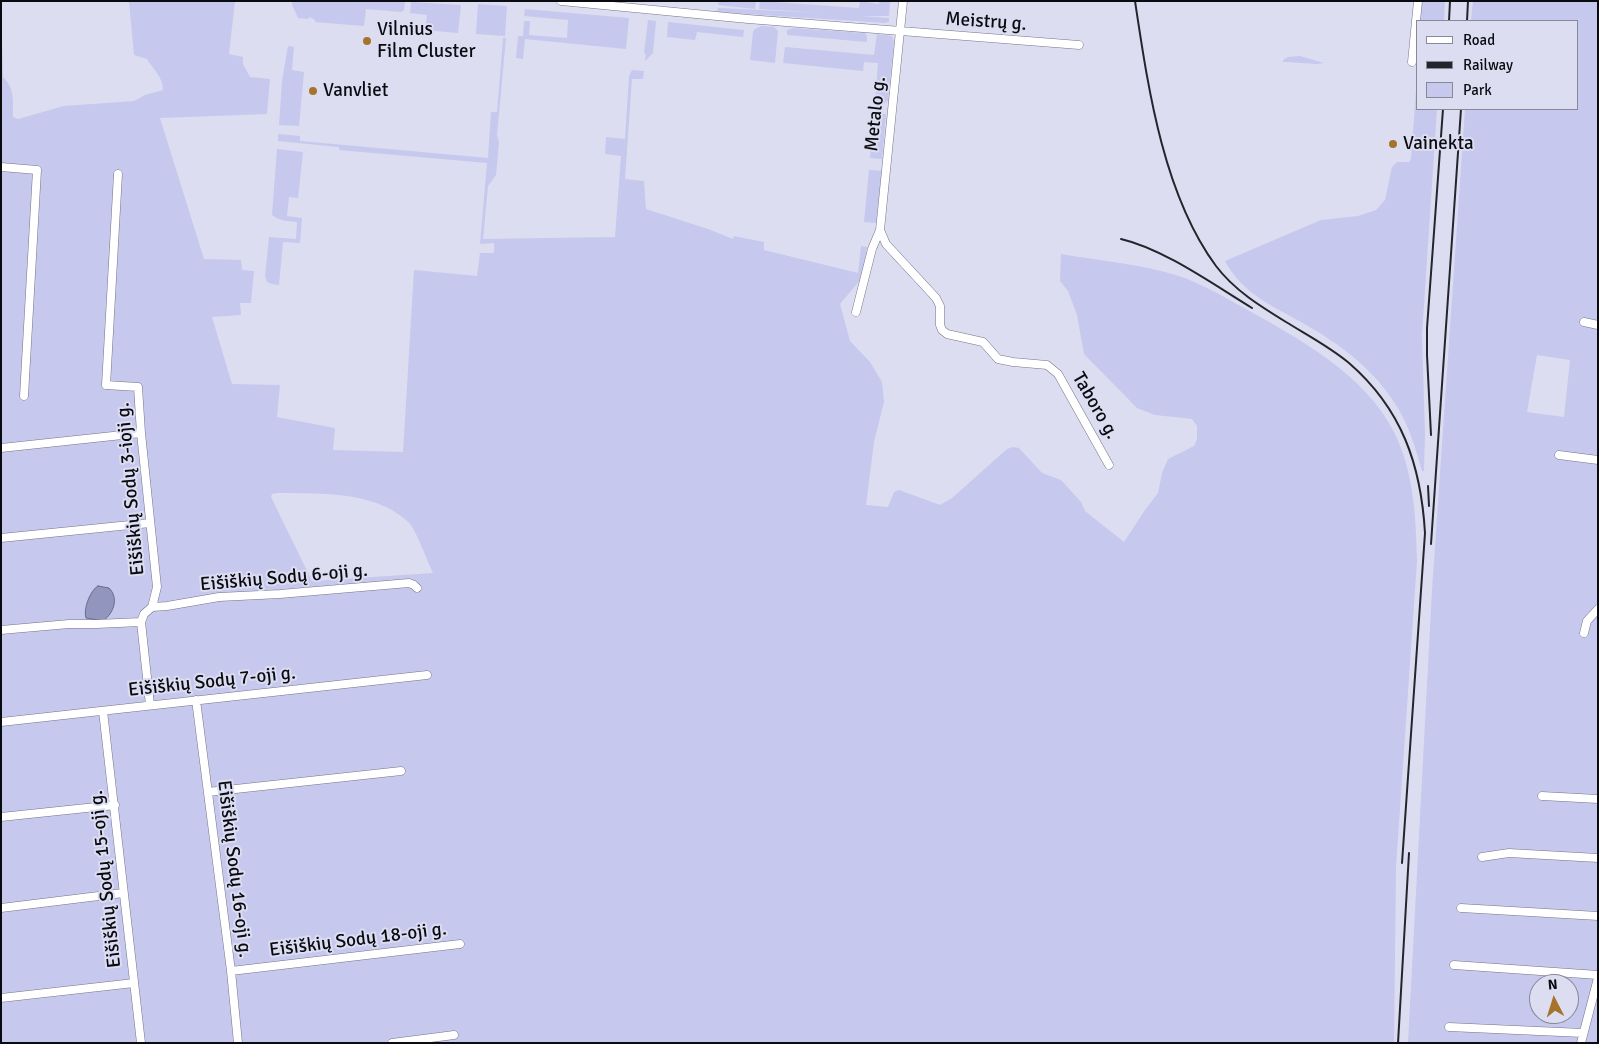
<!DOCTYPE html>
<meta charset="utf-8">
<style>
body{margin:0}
#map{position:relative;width:1599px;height:1044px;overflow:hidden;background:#dcddf1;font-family:Signika,sans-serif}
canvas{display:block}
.frame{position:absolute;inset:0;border:2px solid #0a0b11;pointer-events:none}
.legend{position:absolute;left:1416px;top:20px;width:162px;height:90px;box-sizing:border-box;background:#dcddf1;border:1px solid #888997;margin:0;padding:6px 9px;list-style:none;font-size:15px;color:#0a0b11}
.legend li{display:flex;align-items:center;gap:10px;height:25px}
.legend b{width:25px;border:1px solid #888997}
.north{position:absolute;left:1529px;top:974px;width:50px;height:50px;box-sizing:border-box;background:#dcddf1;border:1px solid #888997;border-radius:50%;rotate:355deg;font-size:14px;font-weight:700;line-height:20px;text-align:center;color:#0a0b11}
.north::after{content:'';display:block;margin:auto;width:18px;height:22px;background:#a6732b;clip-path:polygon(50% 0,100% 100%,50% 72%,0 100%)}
</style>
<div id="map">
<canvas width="1599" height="1044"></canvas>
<div class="frame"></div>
<ul class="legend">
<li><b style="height:6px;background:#fff"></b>Road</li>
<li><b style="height:6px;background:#24252c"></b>Railway</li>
<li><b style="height:14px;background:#c6c8ee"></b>Park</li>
</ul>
<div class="north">N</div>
</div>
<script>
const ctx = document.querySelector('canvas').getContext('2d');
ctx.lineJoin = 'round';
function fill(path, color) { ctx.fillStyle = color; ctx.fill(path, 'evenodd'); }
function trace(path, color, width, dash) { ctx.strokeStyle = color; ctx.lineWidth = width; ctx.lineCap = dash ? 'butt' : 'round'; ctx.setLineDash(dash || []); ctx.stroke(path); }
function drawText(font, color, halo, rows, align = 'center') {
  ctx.font = font + ' Signika,sans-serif'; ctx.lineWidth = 4; ctx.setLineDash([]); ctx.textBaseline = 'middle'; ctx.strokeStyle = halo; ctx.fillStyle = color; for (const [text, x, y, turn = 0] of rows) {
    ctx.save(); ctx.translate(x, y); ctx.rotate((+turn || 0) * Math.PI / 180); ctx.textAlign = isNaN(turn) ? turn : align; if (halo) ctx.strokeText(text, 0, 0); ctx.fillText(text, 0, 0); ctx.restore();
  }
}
fill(new Path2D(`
 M1 1 3 77C15 89 13 101 13 117L18 119 64 106 134 101 145 95 163 90C163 77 153 69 147 59L134 55 129 1H235L229 54 243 57V64L250 77 270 79 267 114 160 118 204 259 241 260 242 270 254 271 251 303H240L241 315 212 317 232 384 280 385 277 417 335 428 333 450 403 452 414 270 477 276 480 253H494V243L480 244 487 163 339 150V147L278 141V134L300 136V141L488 158 491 112H497L503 38H506L497 135 499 142 496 175 488 186 483 239 615 237 621 156 605 154 606 137 625 139 629 76 632 70 644 71 643 79H632L625 179 644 181 646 209 708 229 733 239 734 236 764 242V250L858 273 861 246 867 247 862 278 840 304 850 341 870 362 882 382 884 402 874 442 866 505 888 507 894 492 899 490 940 505 952 498 1007 449 1013 447 1019 448 1042 473 1061 480 1081 502 1085 511 1124 542 1145 510 1158 493 1162 473 1168 459 1194 446 1197 439V426L1192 419 1155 415 1137 408 1084 354 1077 315 1068 291 1060 281 1061 254C1095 260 1131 263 1165 272 1194 279 1219 294 1244 308 1298 338 1365 374 1394 432 1414 472 1416 518 1417 561L1396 867 1394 1043H1ZM278 493C317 494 356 491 392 510 398 514 406 519 410 524 418 534 427 561 433 573L312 581 271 497 272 494Z
 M292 1H405L404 10 401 12 366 9 364 26 315 22V20L310 17 308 19 298 18 292 5Z
 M719 1H756L755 9 718 5Z
 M760 1 859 8 860 1 879 4V1H890L889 16H860L889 18V21L886 23 717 12 718 8 823 13 759 9Z
 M1422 1H1445L1444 21H1420Z
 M1473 1H1598V1043H1408L1432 590 1465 109H1578V21H1471ZM1537 355 1570 360 1564 417 1527 412ZM1539 984H1569V1014H1539Z
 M411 2 461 5 458 33 425 30 427 15 410 13Z
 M478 4 507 6 505 36 476 34Z
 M525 9 629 18 626 49 525 39 523 59 516 58 518 36H523L524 21H530L529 35 567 38 568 20 524 16Z
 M648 20 656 21 653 53 645 61 646 54 644 53Z
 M668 22 744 30 743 37 697 32 695 40 667 37Z
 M761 26 774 27 778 31 775 63 750 60 753 32 755 29Z
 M793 28 865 33 867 36V42L787 35V30Z
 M877 34 892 36 894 42 888 100 884 104 875 105V104L878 63 864 62 863 71 783 63 785 47 874 55Z
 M288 46 294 47 292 70 304 72 299 126 279 125 282 81Z
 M1300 56 1324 63 1317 64 1287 62H1283V60L1288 57Z
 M1418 63V109H1437L1422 335 1425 434 1424 471H1422C1416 450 1410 429 1399 410 1376 370 1340 344 1301 322 1272 306 1241 292 1225 261L1321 220 1358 216 1376 210 1385 200 1392 167 1397 162H1409L1411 159Z
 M874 113 886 114 882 159 870 158Z
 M277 149 303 152 298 198 289 197 287 216 302 218 300 243 283 242 279 285 272 284 267 282 265 276 269 237 296 239 297 222C288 221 279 221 272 215Z
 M869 170 882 171 876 223 864 222Z`), '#c6c8ee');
const water = new Path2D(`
 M98 586 109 588C119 598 114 613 103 621L86 618C83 610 90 590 98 586Z`);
fill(water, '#9295bd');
trace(water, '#696c89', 1);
const minor = new Path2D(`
 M561 1 748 19 1079 45
 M1412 62 1418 1
 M1 167 37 170 24 396
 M118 174 106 385 138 387 141 433 157 587 152 607 144 614 141 622 150 705
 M880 230 886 244 936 298 940 306V325L942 330 947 334 983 342 998 359 1013 362 1047 365 1058 374 1109 465
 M856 312 872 249 880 230 903 1
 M1584 322 1598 325
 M1 448 141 433
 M1559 455 1598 460
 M1 538 150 523
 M152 607 167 606 219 597 280 594 409 583 414 585 417 588
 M1 630 69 624H96L141 622
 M1584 633 1587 621 1598 609
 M196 700 231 971 238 1043
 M103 711 141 1043
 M1 722 427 675
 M208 792 401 771
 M1542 796 1598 799
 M1 817 115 805
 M1482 857 1509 853 1598 858
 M1 908 123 893
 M1461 908 1598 916
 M1454 965 1598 975
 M231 971 460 944
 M1 998 134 983
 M1449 1027 1583 1033
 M392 1043 454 1035
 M1581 1043 1598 978`);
trace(minor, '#737586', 9);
trace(minor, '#fff', 8);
trace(new Path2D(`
 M1135 1C1148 87 1163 194 1216 266 1234 290 1260 306 1286 322 1307 335 1330 347 1349 363 1402 409 1421 465 1425 533L1402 863
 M1449 21 1450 1
 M1467 21 1468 1
 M1121 239C1164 249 1214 285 1252 308
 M1431 435 1427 355V328L1443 109
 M1428 486 1429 506
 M1431 544 1461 109
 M1398 1043 1409 853`), '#24252c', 2);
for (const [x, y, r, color] of [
 [367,41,5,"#a6732b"],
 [313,91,5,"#a6732b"],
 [1393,144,5,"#a6732b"]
]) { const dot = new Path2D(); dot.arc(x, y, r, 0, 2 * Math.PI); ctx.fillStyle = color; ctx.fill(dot); trace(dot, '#dcddf1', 2); }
drawText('19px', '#0a0b11', '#dcddf1', [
 ["Meistrų g.",986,22,4],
 ["Metalo g.",876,114,-84],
 ["Taboro g.",1095,406,60],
 ["Eišiškių Sodų 3-ioji g.",131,489,-95],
 ["Eišiškių Sodų 6-oji g.",284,578,-5],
 ["Eišiškių Sodų 7-oji g.",212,682,-6],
 ["Eišiškių Sodų 16-oji g.",234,869,83],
 ["Eišiškių Sodų 15-oji g.",106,879,-96],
 ["Eišiškių Sodų 18-oji g.",358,940,-7]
]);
drawText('19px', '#0a0b11', '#dcddf1', [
 ["Vilnius",377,30],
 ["Film Cluster",377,52],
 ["Vanvliet",323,91],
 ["Vainekta",1403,144]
], 'left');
</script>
